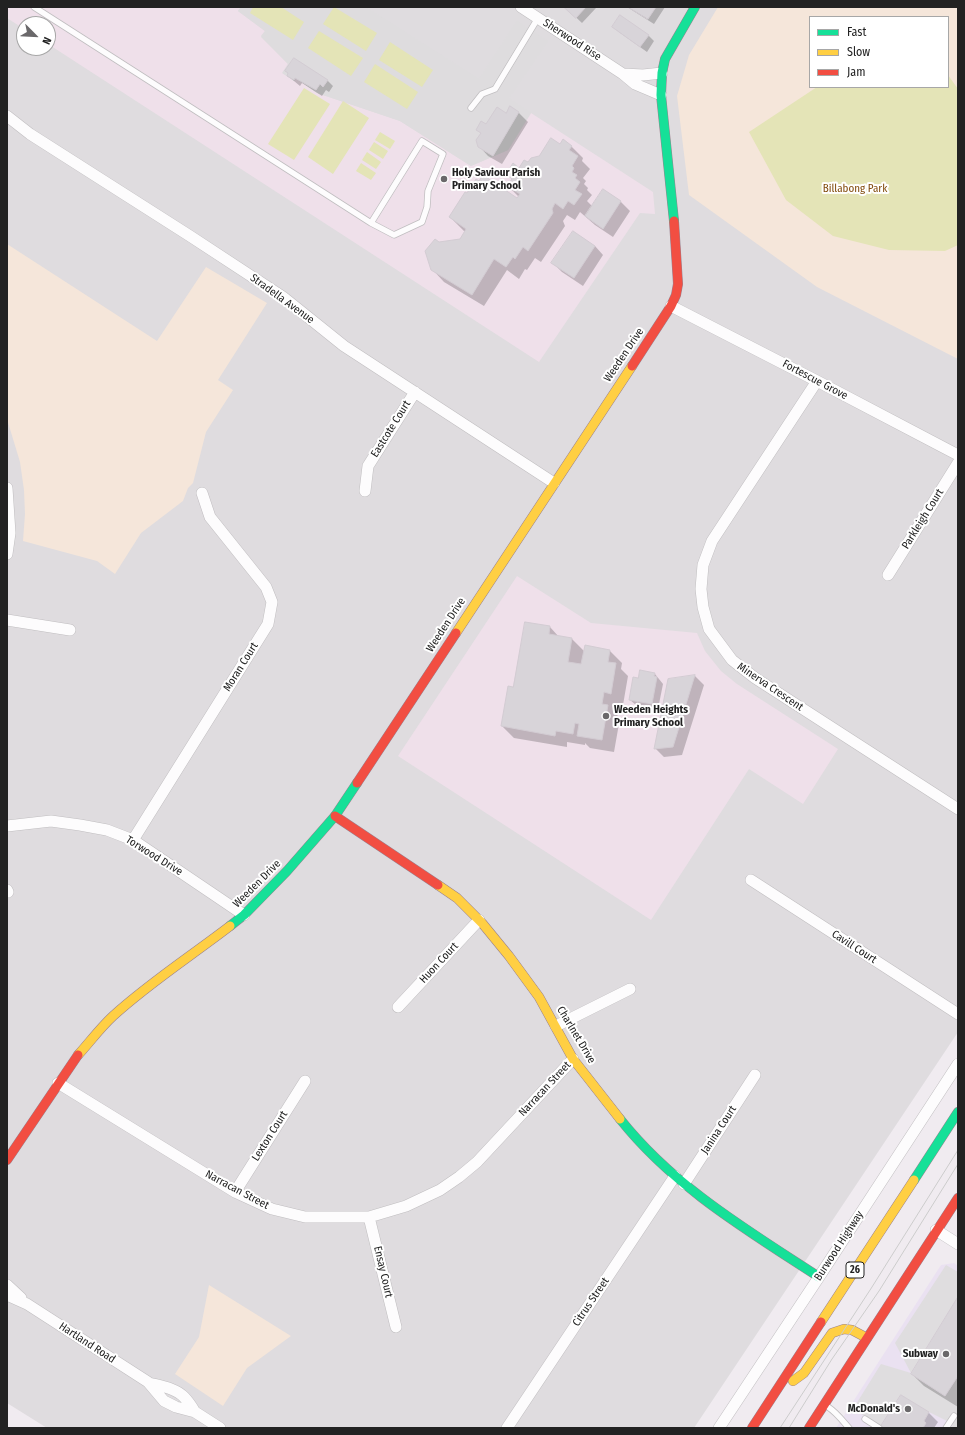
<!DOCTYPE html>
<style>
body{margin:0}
#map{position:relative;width:965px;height:1435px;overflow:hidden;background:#f0ebf0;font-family:"Fira Sans Condensed",sans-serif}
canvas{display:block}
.frame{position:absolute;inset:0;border:8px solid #222;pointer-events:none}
.legend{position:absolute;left:809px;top:16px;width:140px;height:72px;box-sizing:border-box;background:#fff;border:1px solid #a7a7a7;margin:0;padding:5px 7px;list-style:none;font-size:12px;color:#222}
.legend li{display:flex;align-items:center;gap:8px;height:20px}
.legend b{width:20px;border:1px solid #a7a7a7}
.north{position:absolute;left:16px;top:16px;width:40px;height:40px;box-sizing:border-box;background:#fff;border:1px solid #a7a7a7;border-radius:50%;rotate:114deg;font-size:11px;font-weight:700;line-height:16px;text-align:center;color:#222}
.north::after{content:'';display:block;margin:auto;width:14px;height:18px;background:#6a686a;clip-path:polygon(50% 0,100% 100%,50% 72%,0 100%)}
</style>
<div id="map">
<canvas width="965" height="1435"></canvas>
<div class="frame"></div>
<ul class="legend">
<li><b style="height:5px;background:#16e098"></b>Fast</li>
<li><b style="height:5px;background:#ffcf43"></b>Slow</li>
<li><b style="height:5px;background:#f24e42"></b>Jam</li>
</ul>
<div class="north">N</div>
</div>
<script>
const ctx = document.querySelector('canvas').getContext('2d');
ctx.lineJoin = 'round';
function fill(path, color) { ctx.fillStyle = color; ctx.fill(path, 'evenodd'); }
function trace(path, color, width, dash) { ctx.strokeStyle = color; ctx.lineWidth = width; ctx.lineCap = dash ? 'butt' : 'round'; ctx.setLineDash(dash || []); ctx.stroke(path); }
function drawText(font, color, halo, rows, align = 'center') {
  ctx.font = font + ' "Fira Sans Condensed",sans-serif'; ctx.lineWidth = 4; ctx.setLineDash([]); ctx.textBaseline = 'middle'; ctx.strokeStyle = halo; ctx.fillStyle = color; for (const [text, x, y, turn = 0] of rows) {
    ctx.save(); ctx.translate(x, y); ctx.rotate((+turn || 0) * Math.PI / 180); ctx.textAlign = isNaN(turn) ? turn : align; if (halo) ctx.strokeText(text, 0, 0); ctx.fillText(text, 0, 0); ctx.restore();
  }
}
fill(new Path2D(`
 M7 7H958V1032L694 1428H47L7 1403ZM810 17H948V87H810ZM24 24H48V48H24Z`), '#dfdcdf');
fill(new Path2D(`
 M954 1263 958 1266V1428H836L941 1265Z`), '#eae1f1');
fill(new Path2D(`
 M7 7H241L238 11 265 31 261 37 288 64 283 73 294 81 295 78 317 93 400 121 471 166 508 150 531 113 653 192 655 214 640 213 539 362 48 44V24H24V29L7 18Z
 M517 576 591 623 697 633 705 651 721 671 737 684 838 749 803 804 749 769 651 920 398 756Z`), '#efe0ea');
fill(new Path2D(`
 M241 7H366L479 79 517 21 548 41 509 98 531 113 508 150 471 166 400 121 317 93 296 78 294 81 282 73 288 64 261 36 265 31 238 11Z`), '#dedcde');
fill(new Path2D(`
 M718 7H958V359L817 287 689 195 677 96 689 55ZM810 17H948V87H810Z
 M7 244 157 341 206 267 267 303 218 380 233 390 206 432 193 483 188 488 183 501 141 533 115 574 97 561 23 541 25 514 24 490 20 462 7 419Z
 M209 1285 291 1336 247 1368 223 1406 175 1374 199 1337Z`), '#f5e6da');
fill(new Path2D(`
 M253 7H281L304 22 293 40 250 13Z
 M334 7 377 33 366 51 323 24Z
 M319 31 363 58 351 76 308 48Z
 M390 42 433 70 422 87 379 60Z
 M375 64 418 92 407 109 364 82Z
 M948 75 958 89V245L945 251 889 250 833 236 786 200 749 132 817 87H948Z
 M304 88 330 104 294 160 268 144Z
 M343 101 369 118 333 174 308 157Z
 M380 132 395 141 390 149 375 140Z
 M374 142 388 151 383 159 369 150Z
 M367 152 381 162 376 169 362 160Z
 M361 163 376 173 371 180 356 171Z`), '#e4e4b7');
fill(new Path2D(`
 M946 1265 958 1272V1297L911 1374 945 1396 958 1376V1428H951L953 1424 929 1412 901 1395 881 1426 853 1409 881 1364 911 1373 895 1343Z`), '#dfdddf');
fill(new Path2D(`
 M565 7H594L596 8 582 23Z
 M627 7H665L654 24Z
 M613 27 648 35 654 41 647 52 619 32Z
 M288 76 327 80 333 86 329 92 326 90 322 96 302 83 300 86Z
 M510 108 519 113 528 122 502 164 488 156 479 146 486 126 506 114Z
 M560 145 571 146 583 158 582 161 590 169 583 178 586 181 584 184 588 188 587 190 592 195 587 201 592 206 603 190 621 202 630 211 613 237 595 225 580 212 575 220 567 215 563 221 565 226 541 262 535 258 527 270 525 269 519 279 507 270 484 306 444 282 432 269 439 243 460 240 465 232 450 217 467 194 518 199 519 197 508 186 513 180 507 174 520 169Z
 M595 246 603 255 583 286 562 272 553 263Z
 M550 627 559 637 572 639 585 652 610 651 622 663 621 669 628 676 623 705 616 704 614 712 620 718 614 752 590 748 585 743V745L567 742V747L514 738 502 726 514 688Z
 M655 674 663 684 658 709 636 705 630 700 639 679Z
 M695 676 704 685 682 755 664 757 655 748 669 680Z
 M958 1298V1407L924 1386 912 1374Z
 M901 1396 929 1413 938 1422 934 1428H884Z`), '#0003');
const building = new Path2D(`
 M564 7H586L576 18Z
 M628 7H656L648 19Z
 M620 15 649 35 640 47 612 27Z
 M294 58 328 80 323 87 320 84 316 90 295 78 294 80 287 76 288 73 285 71Z
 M510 106 519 112 493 156 478 147 476 140 481 133 476 130 481 121 486 124 497 107 506 113Z
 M551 138 560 144 563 139 572 146 569 150 578 156 572 166 574 168 572 172 577 175 575 178 580 182 575 190 582 194 574 205 568 201 563 209 555 203 552 209 553 213 528 251 523 247 515 259 513 257 506 267 494 259 472 295 431 270 425 251 435 239 439 242 460 239 466 229 449 217 465 192 467 193 476 179 479 181 483 175 517 198 520 194 507 186 512 179 506 174 513 163 519 168 524 160 528 162 531 158 539 156Z
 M603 189 621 201 603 229 585 216Z
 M573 231 595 246 574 278 551 263Z
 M525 622 550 626 549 634 572 638 568 662 581 664 585 645 610 650 608 662 616 663 611 694 604 692 602 704 608 705 602 740 577 736 579 724 575 723 573 734 556 731 555 736 501 726 508 686 513 687Z
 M640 670 655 673 654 676 657 677 652 704 629 700 633 677 638 678Z
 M695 675 673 747 654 749 668 679Z
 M958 1297V1376L945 1396 911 1374Z
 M901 1395 929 1412 924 1421 926 1423 923 1428H883L881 1426Z`);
fill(building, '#d8d4d9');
trace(building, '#d3ccd3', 1);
const lane = new Path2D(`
 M34 7 371 223 394 235 422 222 427 207 428 191 443 154 422 141 371 223
 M471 108 482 94 495 89 538 18
 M828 1407C836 1412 842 1420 849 1428
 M865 1419 879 1428
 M946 1428 954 1416`);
const street = new Path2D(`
 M521 7 623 74 635 84 661 95
 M623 74 643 75 662 73
 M7 116 30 134 190 236 283 297 344 346 554 483
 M671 306 817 381 958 455
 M817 381 712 541 703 565 701 589 703 607 709 629 732 660 755 678 958 809
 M7 488 10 533 7 554
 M365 491 368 466 415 392
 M888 575 958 463
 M7 620 70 630
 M7 826 51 821 80 825 107 830 133 840 244 915
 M133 840 268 624 272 602 266 587 210 517 202 493
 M751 880 958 1014
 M7 890 8 892
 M398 1007 479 920
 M556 1026 630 989
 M58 1083 235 1192 272 1209 305 1217H369L406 1206 440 1190 459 1177 477 1162 573 1059
 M684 1184 755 1075
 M235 1192 305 1081
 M369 1217 396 1327
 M936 1230 958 1244
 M7 1285 21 1298
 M7 1295 27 1304 148 1382 164 1401 176 1407 195 1412 220 1428
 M149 1383C160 1386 176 1388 184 1397 188 1401 192 1407 195 1412
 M507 1428 675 1176
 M719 1428 819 1277 958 1064`);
const fast = new Path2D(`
 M674 221 661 95 662 73 665 59 695 7
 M230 926 244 915 287 871 335 816 357 783
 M620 1119C674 1187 747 1230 819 1277
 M914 1180 958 1112`);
const slow = new Path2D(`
 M456 633 632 366
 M438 885 457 898 482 923 509 956 539 997 573 1059 620 1119
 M78 1055C89 1043 100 1028 113 1016 149 983 191 956 230 926
 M821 1322 914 1180
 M793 1381 804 1373 832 1333 844 1329 852 1330 867 1338`);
const jam = new Path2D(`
 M632 366 671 306 676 295 678 284 674 221
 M357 783 456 633
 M335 816 438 885
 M7 1160 78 1055
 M752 1428 821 1322
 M809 1428 958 1198`);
trace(lane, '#c0bec0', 7);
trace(street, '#c0bec0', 12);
trace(fast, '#9b828f', 10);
trace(slow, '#9b828f', 10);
trace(jam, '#9b828f', 10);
trace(lane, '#fdfcfd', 5.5);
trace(street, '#fdfcfd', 11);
trace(fast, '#16e098', 9);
trace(slow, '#ffcf43', 9);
trace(jam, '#f24e42', 9);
trace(new Path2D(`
 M780 1428 872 1287 958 1150
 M789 1428 832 1359 879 1291 958 1164`), '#ccc', 1);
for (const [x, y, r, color] of [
 [444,179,4,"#6a686a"],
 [606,716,4,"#6a686a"],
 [946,1354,4,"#6a686a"],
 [908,1409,4,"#6a686a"]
]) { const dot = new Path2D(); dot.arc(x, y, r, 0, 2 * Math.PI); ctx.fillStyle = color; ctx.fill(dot); trace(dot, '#fff', 1.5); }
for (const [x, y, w] of [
 [855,1270,18]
]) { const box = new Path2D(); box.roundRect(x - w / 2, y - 8, w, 16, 3); ctx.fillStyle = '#fff'; ctx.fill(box); trace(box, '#222', 1); }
drawText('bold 10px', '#222', null, [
 ["26",855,1270]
]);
drawText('11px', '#222', '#fff', [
 ["Sherwood Rise",572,40,33],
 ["Stradella Avenue",282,299,36],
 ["Weeden Drive",624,355,-56],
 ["Fortescue Grove",815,380,28],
 ["Eastcote Court",391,429,-58],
 ["Parkleigh Court",923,519,-58],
 ["Weeden Drive",446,625,-57],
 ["Moran Court",241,667,-58],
 ["Minerva Crescent",770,687,34],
 ["Torwood Drive",154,856,32],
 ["Weeden Drive",257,884,-45],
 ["Cavill Court",854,947,33],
 ["Huon Court",439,963,-47],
 ["Charlnet Drive",576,1035,59],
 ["Narracan Street",545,1089,-47],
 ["Janina Court",719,1130,-57],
 ["Lexton Court",270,1136,-58],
 ["Narracan Street",237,1190,28],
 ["Burwood Highway",839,1246,-57],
 ["Ensay Court",383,1272,77],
 ["Citrus Street",591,1302,-56],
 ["Hartland Road",87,1343,33]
]);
drawText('bold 11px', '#222', '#fff', [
 ["Holy Saviour Parish",452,173],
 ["Primary School",452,186],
 ["Weeden Heights",614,710],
 ["Primary School",614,723],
 ["Subway",938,1354,"right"],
 ["McDonald's",900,1409,"right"]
], 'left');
drawText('11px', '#824b0d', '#fff', [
 ["Billabong Park",855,189]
]);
</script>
